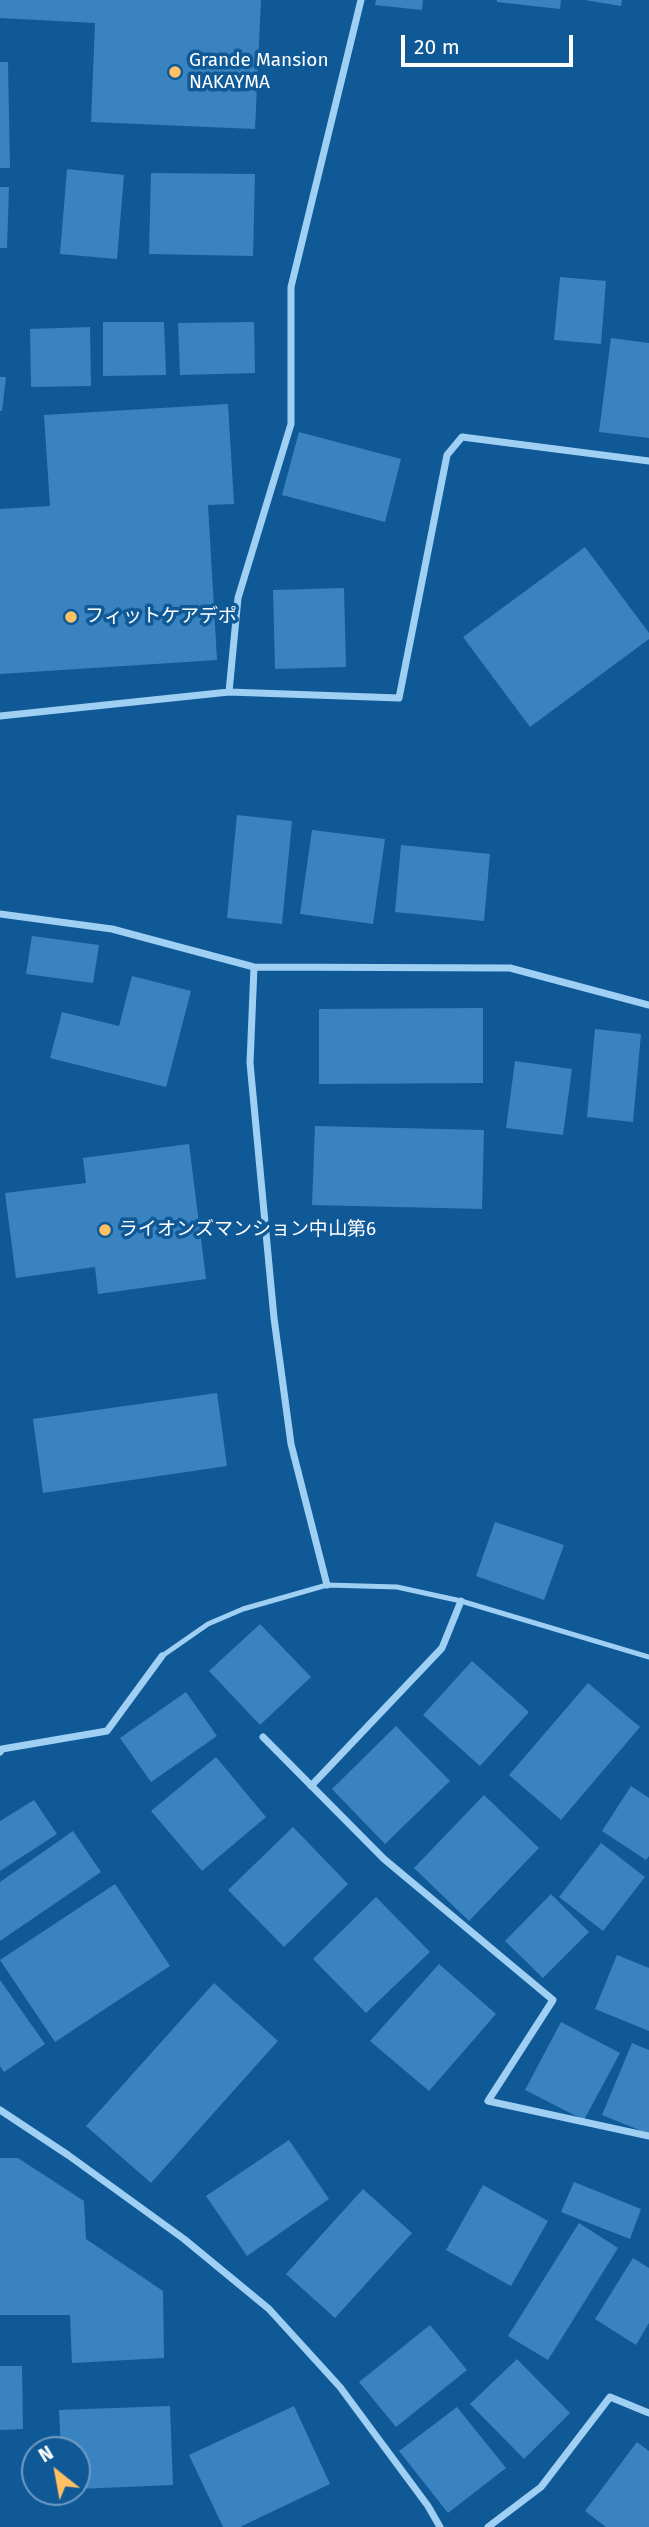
<!DOCTYPE html>
<meta charset="utf-8">
<style>
body{margin:0}
#map{position:relative;width:649px;height:2527px;overflow:hidden;background:#105997;font-family:"Fira Sans",sans-serif}
canvas{display:block}
.north{position:absolute;left:21px;top:2436px;width:70px;height:70px;box-sizing:border-box;background:#105997;border:2px solid #709bc1;border-radius:50%;rotate:329deg;font-size:19px;font-weight:700;line-height:28px;text-align:center;color:#fff}
.north::after{content:'';display:block;margin:auto;width:24px;height:32px;background:#ffc163;clip-path:polygon(50% 0,100% 100%,50% 72%,0 100%)}
.scale{position:absolute;left:401px;top:35px;width:172px;height:32px;box-sizing:border-box;border:4px solid #fff;border-top:0;padding-left:9px;font-size:21px;line-height:24px;white-space:nowrap;color:#fff;-webkit-text-stroke:5px #105997;paint-order:stroke}
</style>
<div id="map">
<canvas width="649" height="2527"></canvas>
<div class="north">N</div>
<div class="scale">20 m</div>
</div>
<script>
const ctx = document.querySelector('canvas').getContext('2d');
ctx.lineJoin = 'round';
function fill(path, color) { ctx.fillStyle = color; ctx.fill(path, 'evenodd'); }
function trace(path, color, width, dash) { ctx.strokeStyle = color; ctx.lineWidth = width; ctx.lineCap = dash ? 'butt' : 'round'; ctx.setLineDash(dash || []); ctx.stroke(path); }
function drawText(font, color, halo, rows, align = 'center') {
  ctx.font = font + ' "Fira Sans","Noto Sans JP",sans-serif'; ctx.lineWidth = 7; ctx.setLineDash([]); ctx.textBaseline = 'middle'; ctx.strokeStyle = halo; ctx.fillStyle = color; for (const [text, x, y, turn = 0] of rows) {
    ctx.save(); ctx.translate(x, y); ctx.rotate((+turn || 0) * Math.PI / 180); ctx.textAlign = isNaN(turn) ? turn : align; if (halo) ctx.strokeText(text, 0, 0); ctx.fillText(text, 0, 0); ctx.restore();
  }
}
fill(new Path2D(`
 M0 0H261L255 129 91 122 95 23 0 18Z
 M376 0H423L422 10 375 5Z
 M497 0H561L560 9 497 2Z
 M585 0H622L621 6Z
 M0 62H8L10 168H0Z
 M67 169 124 175 117 259 60 254Z
 M151 173 255 174 253 256 149 254Z
 M0 187H9L7 248H0Z
 M560 277 606 281 601 344 554 340Z
 M103 322H164L166 375 103 376Z
 M254 322 255 373 180 375 178 323Z
 M90 327 91 386 31 387 30 329Z
 M611 338 649 343V438L599 432Z
 M0 377H6L2 411H0Z
 M228 404 234 504 208 505 217 660 0 674V509L50 506 44 415Z
 M299 432 401 459 385 522 282 495Z
 M585 547 649 633V639L530 727 463 637Z
 M344 588 346 667 275 669 273 590Z
 M237 815 292 821 282 924 227 918Z
 M312 830 385 839 373 924 300 914Z
 M401 845 490 854 484 921 395 912Z
 M32 936 99 945 93 983 26 974Z
 M132 976 191 991 166 1087 50 1058 62 1012 119 1026Z
 M483 1008V1083L319 1084V1009Z
 M595 1029 641 1034 633 1122 587 1117Z
 M515 1061 572 1069 563 1135 506 1128Z
 M315 1126 484 1130 482 1209 312 1205Z
 M189 1144 206 1279 98 1294 95 1267 16 1278 5 1193 86 1183 83 1158Z
 M217 1393 227 1466 43 1493 33 1419Z
 M495 1522 564 1545 544 1600 476 1576Z
 M260 1624 311 1677 260 1725 209 1671Z
 M472 1661 529 1712 480 1766 423 1715Z
 M588 1683 640 1727 561 1820 509 1775Z
 M186 1692 217 1736 151 1782 120 1738Z
 M396 1726 450 1781 385 1844 332 1789Z
 M216 1757 266 1817 202 1871 151 1811Z
 M631 1786 649 1798V1856L646 1860 602 1831Z
 M484 1795 539 1848 469 1921 414 1868Z
 M34 1800 57 1834 0 1871V1821Z
 M293 1827 348 1884 284 1947 228 1890Z
 M73 1831 101 1872 0 1941V1882Z
 M601 1843 645 1877 603 1931 559 1897Z
 M115 1884 170 1966 55 2042 0 1960Z
 M551 1894 589 1932 543 1978 505 1941Z
 M376 1897 430 1952 366 2013 313 1959Z
 M617 1955 649 1968V2031L595 2009Z
 M439 1964 496 2014 429 2091 370 2041Z
 M0 1980 45 2044 4 2072 0 2066Z
 M214 1983 278 2041 151 2183 86 2126Z
 M561 2022 620 2053 584 2120 525 2090Z
 M632 2043 649 2050V2134L602 2115Z
 M289 2140 329 2199 247 2256 206 2196Z
 M0 2158H18L84 2201 86 2239 163 2291 164 2358 72 2363 70 2315H0Z
 M574 2182 641 2209 630 2239 561 2212Z
 M483 2185 548 2221 511 2286 446 2250Z
 M363 2189 412 2233 335 2318 286 2274Z
 M579 2223 618 2248 548 2360 508 2336Z
 M633 2258 649 2268V2323L636 2345 595 2319Z
 M430 2325 467 2370 396 2427 359 2382Z
 M517 2359 570 2413 524 2459 470 2404Z
 M0 2366H22L23 2429 0 2430Z
 M170 2406 173 2485 77 2489V2450H61L59 2410Z
 M294 2406 330 2484 240 2527H223L189 2455Z
 M457 2407 506 2468 448 2513 399 2451Z
 M637 2442 649 2451V2527H606L585 2511Z`), '#3883c0');
trace(new Path2D(`
 M162 1656 208 1624 243 1609 327 1585 397 1587 461 1601 649 1657`), '#a0cff4', 5);
trace(new Path2D(`
 M229 692 238 598 291 424V287L361 0
 M0 716 229 692 399 698 447 455 462 437 649 461
 M0 914 112 929 254 967 510 968 649 1005
 M254 967 250 1063 274 1318 291 1444 327 1585
 M263 1737 384 1859 553 2000 488 2101 649 2136
 M0 1752 2 1749 107 1731 162 1656
 M311 1786 442 1648 461 1601
 M0 2110 68 2155 184 2239 269 2309 340 2387 428 2506 440 2527
 M488 2527 541 2487 610 2397 649 2413`), '#a0cff4', 7);
for (const [x, y, r, color] of [
 [175,72,7,"#ffc163"],
 [71,617,7,"#ffc163"],
 [105,1230,7,"#ffc163"]
]) { const dot = new Path2D(); dot.arc(x, y, r, 0, 2 * Math.PI); ctx.fillStyle = color; ctx.fill(dot); trace(dot, '#105997', 2.5); }
drawText('19px', '#fff', '#105997', [
 ["Grande Mansion",189,61],
 ["NAKAYMA",189,83],
 ["フィットケアデポ",85,617],
 ["ライオンズマンション中山第6",119,1230]
], 'left');
</script>
